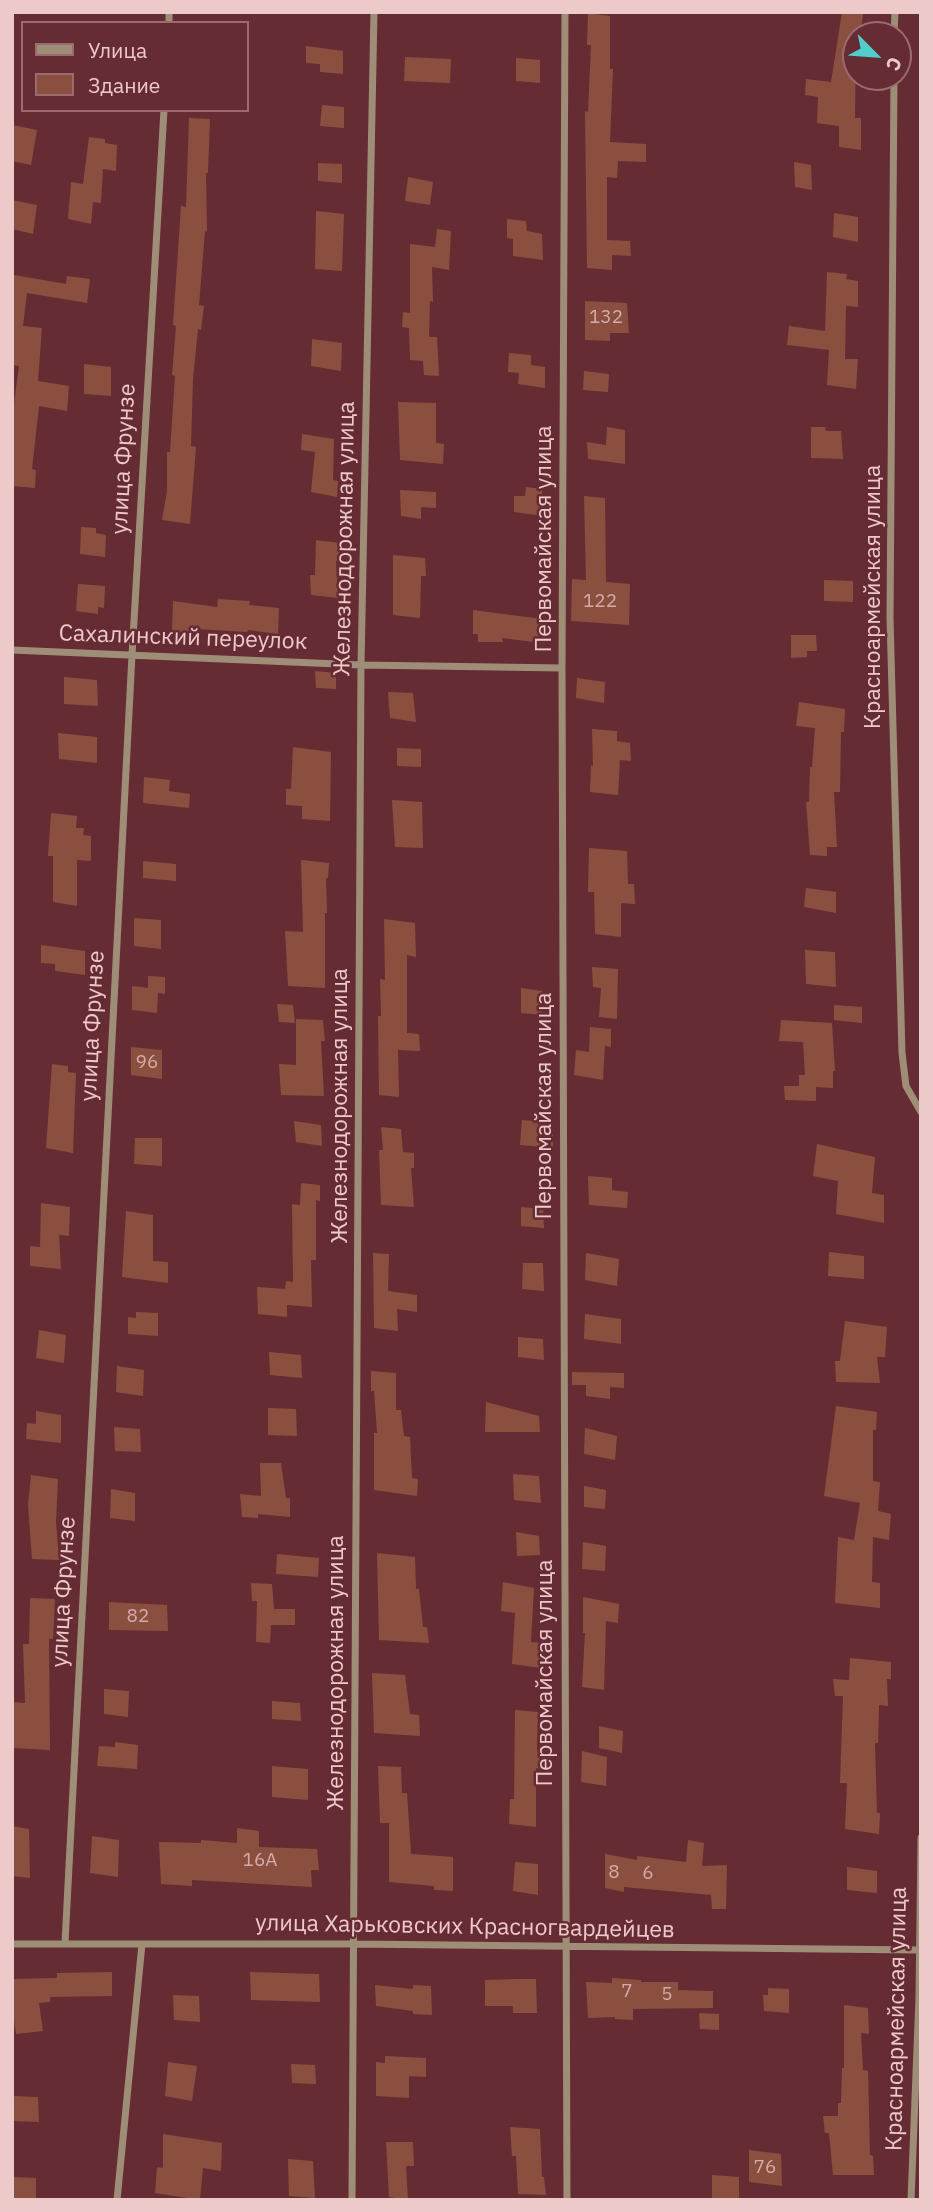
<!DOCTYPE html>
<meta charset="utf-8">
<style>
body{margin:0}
#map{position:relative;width:933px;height:2212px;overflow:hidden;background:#662c33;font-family:"IBM Plex Sans",sans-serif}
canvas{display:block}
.frame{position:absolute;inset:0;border:14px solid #eec9ca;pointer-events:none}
.legend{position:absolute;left:21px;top:21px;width:228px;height:91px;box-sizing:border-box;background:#662c33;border:2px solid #9c6b6f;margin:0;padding:9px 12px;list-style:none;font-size:21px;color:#eec9ca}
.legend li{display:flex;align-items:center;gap:14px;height:35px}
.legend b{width:35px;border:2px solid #9c6b6f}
.north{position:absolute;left:842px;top:21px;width:70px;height:70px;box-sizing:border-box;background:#662c33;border:2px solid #9c6b6f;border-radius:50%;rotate:115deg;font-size:19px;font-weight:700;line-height:28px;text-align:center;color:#eec9ca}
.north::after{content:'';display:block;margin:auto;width:24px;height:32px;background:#52cdcd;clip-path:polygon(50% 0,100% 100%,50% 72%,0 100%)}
</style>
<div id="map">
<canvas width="933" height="2212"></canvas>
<div class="frame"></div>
<ul class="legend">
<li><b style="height:9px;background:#9f8e77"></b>Улица</li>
<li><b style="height:19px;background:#8b4f40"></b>Здание</li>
</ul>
<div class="north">С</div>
</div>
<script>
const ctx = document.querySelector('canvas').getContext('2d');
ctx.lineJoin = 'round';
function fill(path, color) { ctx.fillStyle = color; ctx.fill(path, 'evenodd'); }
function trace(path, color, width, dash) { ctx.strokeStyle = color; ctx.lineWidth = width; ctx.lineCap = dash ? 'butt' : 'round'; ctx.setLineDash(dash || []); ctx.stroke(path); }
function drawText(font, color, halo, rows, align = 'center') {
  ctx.font = font + ' "IBM Plex Sans",sans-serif'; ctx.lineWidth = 5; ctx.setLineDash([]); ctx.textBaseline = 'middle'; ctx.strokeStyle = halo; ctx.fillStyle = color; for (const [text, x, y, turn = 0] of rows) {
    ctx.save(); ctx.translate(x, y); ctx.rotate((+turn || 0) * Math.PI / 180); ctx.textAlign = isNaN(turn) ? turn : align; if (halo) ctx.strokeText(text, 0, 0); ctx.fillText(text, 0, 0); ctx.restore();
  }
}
fill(new Path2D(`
 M842 12H863L861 35H856L855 118H861V150L839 147V126L817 123 818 97 805 95 806 79 831 82Z
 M588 13 610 16V69H613L610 142 646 144V162L618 161 617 178 607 177V240L630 241 631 256 612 255V270L587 268 585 111 588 112 591 45H587Z
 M306 46 343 51V74L320 72V64L306 63Z
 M405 57 451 59 450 83 404 81Z
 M516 58 540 60V83L516 81Z
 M322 105 344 107V128L320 126Z
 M189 118 210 119 208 173H206L207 232 205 231 199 305 204 306 201 330 198 329 193 379 191 446 196 447 190 524 162 520 167 491V452H170L175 376 172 375 176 326 173 325 181 206 186 207Z
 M12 125 37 130 31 165 12 161Z
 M89 137 105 139V143L117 145 116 171 103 169 101 203 93 202 91 224 68 219 71 182 83 184Z
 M794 162 811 165 812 190 795 187Z
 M318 163 342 164V183L318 181Z
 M408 177 433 182 430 205 405 201Z
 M12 200 37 205 33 234 12 229Z
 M316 211 344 214 342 271 315 269Z
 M834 213 858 217V242L833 237Z
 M507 219 526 221 527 231 542 234 543 260 513 256V239L507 238Z
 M437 229 451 231 449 270 432 267 433 302 430 301 429 337H437L439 376 424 375 423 361 410 360 409 328 402 327 403 312 410 313V244L435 247Z
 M827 272 847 274 846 279 858 281V307L846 306 845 359H858L856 389 827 385 829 350 787 345 789 326 825 331Z
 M14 275 66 284 67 276 90 279 87 303 27 293 23 326 42 328 38 381 69 386 67 411 39 406 32 469 36 470 35 488 12 486V403H14L19 366 12 365Z
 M585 301 627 303 629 333H610V341L585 340Z
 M312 339 342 343 341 371 311 366Z
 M509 353 531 355V365L545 367V388L518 384 519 373 508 372Z
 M84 364 111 367V396L84 394Z
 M584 371 609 374 608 392 583 390Z
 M398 402 436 403V443L444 444 443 464 400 460Z
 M607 427 625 430V464L588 459 587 442 606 445Z
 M811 427H825L826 431H841L843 459 811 458Z
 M302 434 334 439 333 480 338 481 337 497 311 492 315 452 301 450Z
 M526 487 542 489 543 516 514 512V496H525Z
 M400 490 436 492V508L421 507V519L401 516Z
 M584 496 605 498 606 582 630 584 629 625 571 621 572 579 586 580Z
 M81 527 96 528V533L106 535 105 557 80 554Z
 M316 540 340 543 339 561H336L338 598 311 595 310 575H315Z
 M393 555 425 558 426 576H421L420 618 393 615Z
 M824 580 853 581V602L824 601Z
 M78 584 105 586 104 608 98 607V614L76 611Z
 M218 599 250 601 249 605 279 608 278 634 248 630 247 632 197 629V634L172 631 173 601 217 607Z
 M473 610 542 619 541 643 502 638 503 642H478V634H473Z
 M791 635H816L817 651H807V657L791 658Z
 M315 671 336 673V689L316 688Z
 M64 677 97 680 98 706 64 704Z
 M577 678 605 682 604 703 576 698Z
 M388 692 413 693 416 722 390 718Z
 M799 702 845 709 844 732H841L840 792H834L837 847H827V856L810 855 806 802H809L810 767H812L815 728 796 726Z
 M592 729 617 731V741L630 743 631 761 620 760 618 795 590 792 591 765 593 766Z
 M58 733 97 737V763L59 759Z
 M293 747 331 752 330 821 302 819V806L286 805V789H291Z
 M397 748 421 749V767L397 766Z
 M144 777 170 780 169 791 190 794 189 808 143 803Z
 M392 800 422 802 423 848 395 847Z
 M51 813 77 816 76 828H84L83 835 91 836V861L77 860V906L53 902V856H48Z
 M589 848 627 851 628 884H634L635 904 621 903V937L595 934 594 892H588Z
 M301 860 329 863 328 878H326L327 913H325V988L288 986 285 931 303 932Z
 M143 861 176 864V881L143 878Z
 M806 888 836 892V913L804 907Z
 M134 918 161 920V949L134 946Z
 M384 919 415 923 416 957 407 955V1033L419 1034 420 1051 398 1050 399 1097 379 1095 378 1016H381L380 979 385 980Z
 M41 945 85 951V975L55 971V964L41 963Z
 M805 950 835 952 836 987 806 984Z
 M592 967 618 969 617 1019 599 1017 601 988 593 987Z
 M148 976 165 977V994L158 993 157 1013 132 1010V986L148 988Z
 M521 988 542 991V1015L521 1013Z
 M277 1004 293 1005 295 1023 279 1022Z
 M834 1005 862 1007V1023L834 1020Z
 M296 1019 323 1020 325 1041H321L324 1096 281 1095 279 1064 296 1065Z
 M781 1020 832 1023 835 1071H833V1088L816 1087V1101L785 1100 784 1086H799V1075H805L803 1042 779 1041Z
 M590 1027 611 1029V1047L605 1046 603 1080 574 1075 576 1050 589 1052Z
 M131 1047 162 1050V1079L131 1075Z
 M52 1064 68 1066V1072L76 1073 73 1153 46 1148Z
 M522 1120 553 1123V1148L520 1145Z
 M294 1121 321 1125 322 1146 296 1142Z
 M381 1127 401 1129 403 1152 414 1153V1168H411L414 1207 381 1205 379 1150H383Z
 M135 1138H162V1166L134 1164Z
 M817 1144 875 1157 872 1193 884 1195V1223L836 1214 838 1181 813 1176Z
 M588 1176 612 1178V1190L628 1192 627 1208 589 1205Z
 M301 1183 320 1185V1201L316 1200V1260H311L312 1307 287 1305V1317L258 1314 257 1287 285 1289 286 1281 293 1282 292 1204 300 1205Z
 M41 1203 70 1207 69 1236 59 1235 61 1269 30 1266V1246L40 1247Z
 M521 1207 543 1209 544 1228 521 1226Z
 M126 1211 153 1215V1261L168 1262V1283L122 1277Z
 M829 1252 864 1256V1279L828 1276Z
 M373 1253 389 1254 388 1291 417 1295V1312L397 1309 398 1331 374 1328Z
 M586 1253 619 1259 617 1286 585 1280Z
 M523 1263H543L544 1291 522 1289Z
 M136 1312 158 1313V1336L128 1334V1317L136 1318Z
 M585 1314 621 1319V1344L584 1339Z
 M845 1321 887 1327 885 1357H877L880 1383 836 1382 835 1361H840Z
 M39 1330 66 1335 64 1363 36 1358Z
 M518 1337 543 1339 544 1360 518 1357Z
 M269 1352 301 1355 302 1378 270 1375Z
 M117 1366 144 1370 143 1396 116 1392Z
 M371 1371 396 1373V1410H401L404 1436 410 1437 412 1478 418 1479 417 1496 374 1490V1433H377L374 1391H371Z
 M572 1372 624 1373V1388L610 1387V1399L586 1396V1385H572Z
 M486 1402 539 1416 540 1432H485Z
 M836 1406 877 1412 876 1430H873V1481L880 1482 878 1511 891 1514 889 1540 873 1537 872 1582 880 1583V1608L835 1603 838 1537 854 1540 860 1503 824 1496Z
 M268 1408 296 1409 297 1436 268 1435Z
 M36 1411 61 1415V1443L26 1439 27 1423 36 1424Z
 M114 1427 140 1429 141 1452 115 1451Z
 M585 1428 617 1436 615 1460 584 1454Z
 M260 1463H281L286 1498H290V1517L258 1514V1518L242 1517 240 1494 261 1496Z
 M513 1474 539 1476 541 1503 514 1500Z
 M31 1475 58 1479 56 1522 59 1560 32 1559 28 1505Z
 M584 1486 606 1490 605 1509 584 1507Z
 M111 1489 135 1493V1521L110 1518Z
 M516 1532 539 1536 540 1555 517 1556Z
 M583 1542 606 1546 605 1571 582 1569Z
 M377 1553 415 1557 416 1589H419L423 1627H427L429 1643 379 1640Z
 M277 1554 319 1558 318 1577 276 1574Z
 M503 1582 534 1588 531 1642 542 1643 541 1668 512 1664 515 1613 501 1611Z
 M251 1583 272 1584 274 1609H295V1625H271L270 1643 256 1642 257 1601H252Z
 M583 1597 619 1604 618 1623 606 1621 604 1690 582 1687 585 1633H583Z
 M30 1598 55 1599 53 1639H49L50 1750 12 1748V1702L25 1703 23 1644H29Z
 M109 1602 167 1605 168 1631 109 1630Z
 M850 1658 891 1662V1679H887L888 1706 879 1705 878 1743H875L877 1813H880L879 1834 845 1829 847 1783H840L843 1696H835L833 1679 849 1680Z
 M372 1673 405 1675 410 1714 419 1715 420 1736 374 1733Z
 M104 1689 129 1691 128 1717 104 1714Z
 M272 1701 300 1703 301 1721 272 1719Z
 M515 1710 538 1712 537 1750 543 1751 544 1769 536 1768V1827L509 1824 510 1799H514Z
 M599 1726 623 1731 622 1753 599 1748Z
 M115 1742 138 1745 137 1769 97 1766 99 1746 115 1747Z
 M582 1751 607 1757 606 1786 581 1782Z
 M272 1766 308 1769V1800L272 1797Z
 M378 1766 401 1767 402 1793H407L411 1854 453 1857V1891L434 1890V1886L389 1882V1823H380Z
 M12 1826 29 1829 30 1878 12 1876Z
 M237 1828 259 1831V1847L317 1849 319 1870H311L312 1887 192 1880V1886L161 1884 159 1842 201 1843V1840L237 1843Z
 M92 1836 119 1840 118 1877 90 1873Z
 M688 1840 704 1843 702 1866 727 1865 726 1909H712L711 1895 624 1887V1892L605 1888V1854L637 1860V1856L686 1862Z
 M515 1862 538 1864V1895L513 1891Z
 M847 1867 877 1871V1893L847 1890Z
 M112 1972V1996L50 1997V2002L39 2003 43 2031 16 2034 12 2008V1979L57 1978V1973Z
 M250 1972 319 1974 320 2002 251 2000Z
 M612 1978 641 1980V1982H678V1990L713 1991V2008L633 2009V2020L615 2019V2017L588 2018 586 1982 612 1983Z
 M518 1979H536L537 2013H513V2006H485V1980Z
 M375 1985 413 1989V1985L431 1986 432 2015 413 2014V2011L376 2006Z
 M768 1988 789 1989V2013L764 2011 763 1995H768Z
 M173 1995 199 1996 200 2022 174 2020Z
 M844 2005 868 2008 869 2034 861 2033 863 2070 868 2071 870 2155 873 2156 874 2175H833L829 2133H825L823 2116H838V2103H841L842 2068H844Z
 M699 2013 719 2014V2030L700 2029Z
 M385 2056 426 2058V2077L409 2076V2098L376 2096V2062L385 2063Z
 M168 2062 197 2066 192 2101 165 2096Z
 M291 2064 315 2065 316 2084 292 2083Z
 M12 2096 38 2097 39 2122 12 2121Z
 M510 2127 540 2129 542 2177H544L546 2195 518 2194 516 2156H512Z
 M163 2134 222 2143 221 2171 203 2168 200 2200 155 2193 157 2167 163 2168Z
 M386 2142H413L414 2166H406L408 2200 389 2197Z
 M749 2150 781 2154 782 2186 749 2182Z
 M288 2159 313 2161 315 2198 289 2196Z
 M712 2175 739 2177V2200H712Z
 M12 2177 36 2178V2200H12Z`), '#8b4f40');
trace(new Path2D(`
 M565 12 562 668 567 2200
 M169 23V12
 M894 35 895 12
 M894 77 890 618 902 1053 906 1086 921 1112
 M12 650 361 665 562 668
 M65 1943 132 655 164 110
 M12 1944H354L918 1950
 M117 2200 142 1944
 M352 2200 361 665 374 12
 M911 2200 919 1998 921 1838`), '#9f8e77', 7);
drawText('19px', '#d5aaa8', null, [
 ["132",606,318],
 ["122",600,602],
 ["96",147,1063],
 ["82",138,1617],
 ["16А",260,1861],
 ["8",614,1873],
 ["6",648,1874],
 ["7",627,1992],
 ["5",667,1995],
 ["76",765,2168]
]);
drawText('23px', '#eec9ca', '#662c33', [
 ["улица Фрунзе",124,459,-87],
 ["Железнодорожная улица",345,539,-89],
 ["Первомайская улица",544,539,-90],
 ["Красноармейская улица",873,597,-90],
 ["Сахалинский переулок",183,638,2],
 ["улица Фрунзе",93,1026,-87],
 ["Железнодорожная улица",340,1106,-90],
 ["Первомайская улица",544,1106,-90],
 ["улица Фрунзе",64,1592,-87],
 ["Железнодорожная улица",336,1673,-90],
 ["Первомайская улица",545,1673,-90],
 ["улица Харьковских Красногвардейцев",465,1927,1],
 ["Красноармейская улица",897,2019,-89]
]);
</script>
